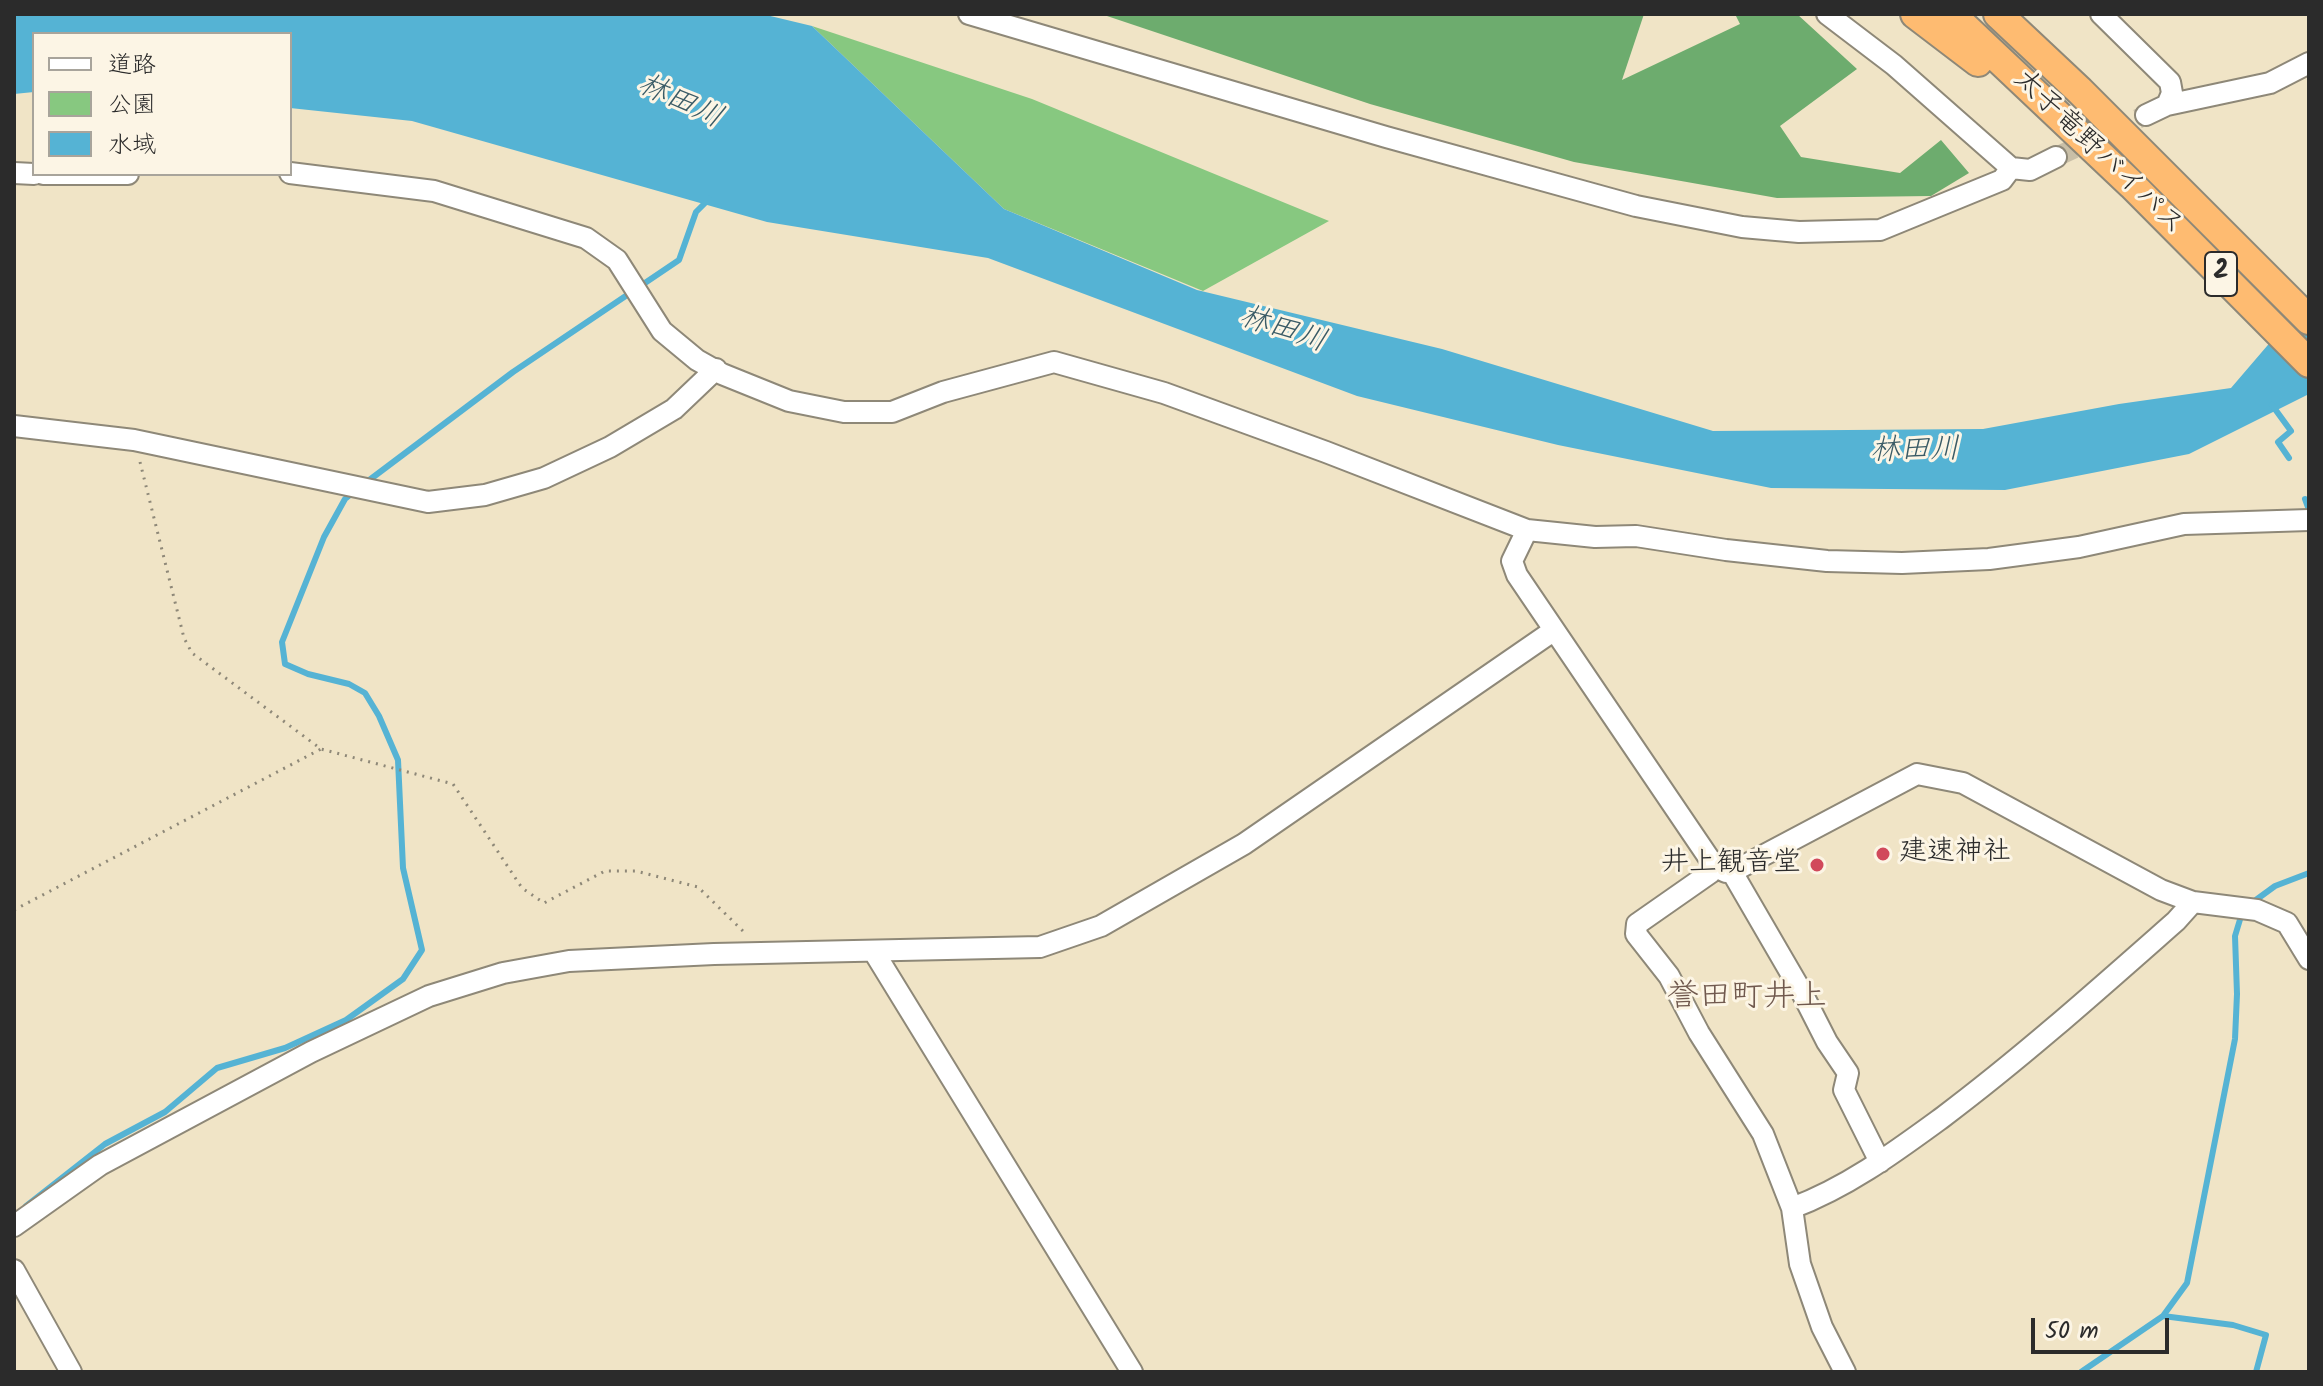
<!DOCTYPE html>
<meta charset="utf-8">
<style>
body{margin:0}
#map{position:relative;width:2323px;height:1386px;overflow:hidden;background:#f0e4c6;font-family:Kalam,"Klee One",sans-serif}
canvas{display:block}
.frame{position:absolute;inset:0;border:16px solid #2b2b2b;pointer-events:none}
.legend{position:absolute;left:32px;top:32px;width:260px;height:144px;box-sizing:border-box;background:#fcf5e5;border:2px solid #a8a49b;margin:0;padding:10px 14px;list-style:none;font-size:24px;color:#2b2b2b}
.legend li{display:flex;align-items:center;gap:16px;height:40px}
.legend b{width:40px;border:2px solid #a8a49b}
.scale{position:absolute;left:2031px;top:1318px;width:138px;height:36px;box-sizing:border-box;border:4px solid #2b2b2b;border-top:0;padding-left:10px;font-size:24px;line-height:28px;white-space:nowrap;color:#2b2b2b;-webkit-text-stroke:6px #fcf5e5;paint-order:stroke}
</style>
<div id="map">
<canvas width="2323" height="1386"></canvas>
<div class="frame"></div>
<ul class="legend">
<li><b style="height:10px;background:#fff"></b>道路</li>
<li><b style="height:22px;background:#87c880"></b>公園</li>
<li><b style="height:22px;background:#55b3d4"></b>水域</li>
</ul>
<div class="scale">50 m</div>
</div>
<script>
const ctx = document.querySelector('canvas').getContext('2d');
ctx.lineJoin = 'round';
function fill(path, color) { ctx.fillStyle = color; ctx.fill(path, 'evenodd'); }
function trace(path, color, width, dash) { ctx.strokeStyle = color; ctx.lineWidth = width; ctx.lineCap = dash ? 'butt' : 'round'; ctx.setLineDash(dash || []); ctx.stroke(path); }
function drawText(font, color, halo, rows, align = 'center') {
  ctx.font = font + ' Kalam,"Klee One",sans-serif'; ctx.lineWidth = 6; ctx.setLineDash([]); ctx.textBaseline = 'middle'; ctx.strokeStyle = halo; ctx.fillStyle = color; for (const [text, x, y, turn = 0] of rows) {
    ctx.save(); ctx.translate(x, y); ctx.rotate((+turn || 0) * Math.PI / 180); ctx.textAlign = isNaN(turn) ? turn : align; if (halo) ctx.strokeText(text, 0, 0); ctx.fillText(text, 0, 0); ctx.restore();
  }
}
fill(new Path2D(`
 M812 26 1032 99 1329 221 1203 291 1004 209Z`), '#87c880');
fill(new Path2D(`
 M1101 14H1644L1622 80 1740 24 1735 14H1797L1857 69 1780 126 1801 157 1900 173 1941 140 1969 173 1931 196 1777 198 1574 162 1370 104Z`), '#6dac6e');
fill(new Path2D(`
 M14 14H762L812 26 1004 209 1197 290 1442 349 1713 431 1983 429 2119 404 2231 388 2309 297V394L2189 454 2005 490 1771 488 1558 445 1357 396 988 258 767 222 412 121 290 108V34H34V92L14 94Z`), '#55b3d4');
trace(new Path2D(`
 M2272 405 2291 431 2278 442 2289 458
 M364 484 513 372 679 260 696 212 709 199
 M2305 499 2309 510
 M2249 905 2275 886 2309 873
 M26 1206 105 1144 165 1112 217 1068 285 1048 346 1020 403 979 422 950 403 868 398 760 379 716 365 693 349 684 308 674 285 664 282 642 324 537 345 499 355 491
 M2163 1316 2233 1325 2266 1335 2256 1372
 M2081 1372 2163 1316 2187 1283 2235 1039 2237 994 2235 936 2242 913`), '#55b3d4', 6);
trace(new Path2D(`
 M2056 157 2146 115`), '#c9bfa7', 20, [20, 10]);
const minor = new Path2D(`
 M969 14 1386 137 1636 206 1742 227 1799 232 1880 230 2002 180 2011 168
 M1827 14 1894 65 2011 168 2030 170 2056 157
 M2101 14 2170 82 2172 93 2167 105 2146 115
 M2167 105 2270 83 2309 63
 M14 173 34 174
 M290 173 434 191 586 238 617 260 662 331 697 360 722 374 789 401 844 412H892L943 392 1054 362 1164 393 1326 452 1527 530 1595 537 1636 536 1726 550 1827 561 1902 563 1989 559 2079 547 2184 524 2309 520
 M43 174H128
 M14 426 134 440 428 502 485 495 544 478 610 447 674 409 716 369
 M1527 530 1512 561 1517 575 1715 867 1726 872H1732L1917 774 1963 783 2161 890 2193 902 2257 910 2287 923 2309 959
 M1715 867 1710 873 1637 924 1636 934 1669 976 1699 1033 1763 1134 1792 1208 1800 1264 1822 1327 1845 1372
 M1732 872 1800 989 1827 1042 1848 1073 1844 1090 1880 1162
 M874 952 1132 1372
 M1792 1208C1848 1187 1895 1152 1943 1117 2024 1056 2100 988 2176 921L2193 902
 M14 1226 100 1165 311 1052 429 996 503 973 569 961 714 954 1040 947 1101 926 1244 844 1553 631
 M14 1270 71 1372`);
const highway = new Path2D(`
 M1915 14 1978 62
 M1951 14 2132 185 2309 363
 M1998 14 2080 91 2309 320`);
trace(minor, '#8e8878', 24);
trace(highway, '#8e8878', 32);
trace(new Path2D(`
 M140 462 184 638 192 653 321 749 453 784 522 888 544 903 605 871H636L698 887 747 935
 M14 910 321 749`), '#8e8878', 3, [2, 6]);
trace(minor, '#fff', 20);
trace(highway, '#febb71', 28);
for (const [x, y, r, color] of [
 [1883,854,8,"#d1495b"],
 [1817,865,8,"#d1495b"]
]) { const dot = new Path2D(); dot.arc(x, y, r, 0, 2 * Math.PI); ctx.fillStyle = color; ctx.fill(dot); trace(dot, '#fcf5e5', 3); }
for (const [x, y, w] of [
 [2221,274,32]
]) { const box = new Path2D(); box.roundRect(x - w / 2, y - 22, w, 44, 6); ctx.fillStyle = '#fcf5e5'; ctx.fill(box); trace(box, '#2b2b2b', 2); }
drawText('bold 26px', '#2b2b2b', null, [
 ["2",2221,274]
]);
drawText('28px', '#2b2b2b', '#fcf5e5', [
 ["太子竜野バイパス",2097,154,44]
]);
drawText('28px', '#2b2b2b', '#fcf5e5', [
 ["建速神社",1899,854],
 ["井上観音堂",1801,865,"right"]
], 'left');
drawText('italic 30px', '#3a5b66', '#fcf5e5', [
 ["林田川",679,104,25],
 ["林田川",1282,332,18],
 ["林田川",1915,453,-1]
]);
drawText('32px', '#70594e', '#fcf5e5', [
 ["誉田町井上",1747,1000]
]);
</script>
